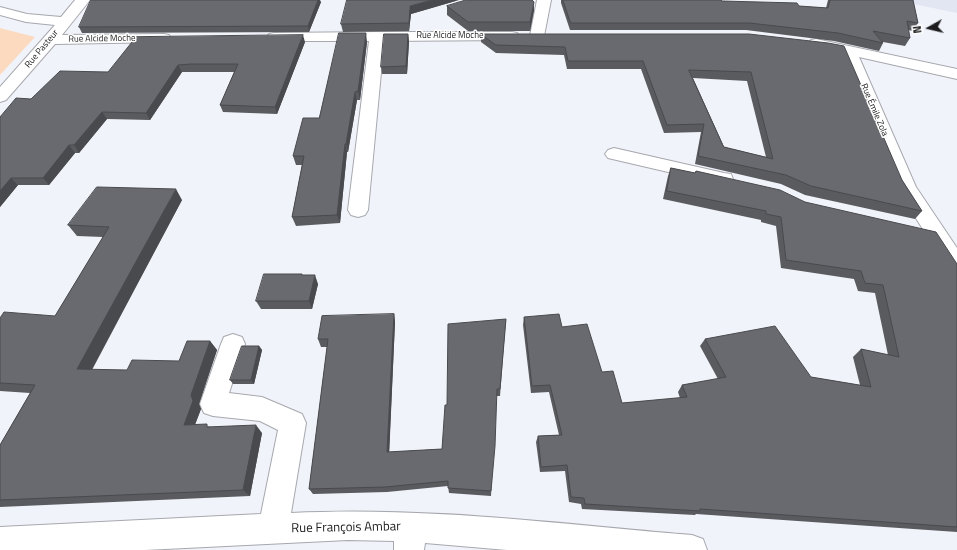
<!DOCTYPE html>
<meta charset="utf-8">
<style>
body{margin:0}
#map{position:relative;width:957px;height:550px;overflow:hidden;background:#f1f3fa;font-family:"Titillium Web",sans-serif}
canvas{display:block}
.north{position:absolute;left:909px;top:8px;width:40px;height:40px;-webkit-text-stroke:3px #fff;paint-order:stroke;rotate:262deg;font-size:11px;font-weight:700;line-height:16px;text-align:center;color:#1c1c1e}
.north::after{content:'';display:block;margin:auto;width:14px;height:18px;background:#1c1c1e;clip-path:polygon(50% 0,100% 100%,50% 72%,0 100%)}
</style>
<div id="map">
<canvas width="957" height="550"></canvas>
<div class="north">N</div>
</div>
<script>
const ctx = document.querySelector('canvas').getContext('2d');
ctx.lineJoin = 'round';
function fill(path, color) { ctx.fillStyle = color; ctx.fill(path, 'evenodd'); }
function trace(path, color, width, dash) { ctx.strokeStyle = color; ctx.lineWidth = width; ctx.lineCap = dash ? 'butt' : 'round'; ctx.setLineDash(dash || []); ctx.stroke(path); }
function drawText(font, color, halo, rows, align = 'center') {
  ctx.font = font + ' "Titillium Web",sans-serif'; ctx.lineWidth = 3; ctx.setLineDash([]); ctx.textBaseline = 'middle'; ctx.strokeStyle = halo; ctx.fillStyle = color; for (const [text, x, y, turn = 0] of rows) {
    ctx.save(); ctx.translate(x, y); ctx.rotate((+turn || 0) * Math.PI / 180); ctx.textAlign = isNaN(turn) ? turn : align; if (halo) ctx.strokeText(text, 0, 0); ctx.fillText(text, 0, 0); ctx.restore();
  }
}
fill(new Path2D(`
 M894 0H957V13Z`), '#e2e6f3');
fill(new Path2D(`
 M0 28 35 37 0 75Z`), '#fbdac0');
const minor = new Path2D(`
 M75 0H90L62 35 164 34 169 35 171 38 169 41 164 42 55 44 6 100 0 102V87L55 25 26 22 0 15V7L27 14 61 17Z
 M537 0H551L544 36 542 39H532L530 36Z
 M377 32H512L517 33 519 36 517 39 512 40 384 41 368 210 365 215 358 217 351 215 348 210 369 41H274L269 40 267 37 269 34 274 33Z
 M816 39 957 69V79L859 57 916 187 957 248V273L949 271 897 188 842 53 811 46 809 43 811 40Z
 M614 148 724 173 731 174 733 179 731 184 724 185 608 158 605 154 608 150Z
 M233 334 242 337 245 344 229 393 262 397 302 414 306 423 291 513C424 506 559 524 692 535L703 539 707 550H507L425 543 424 550H394V541L348 540 145 550H0V527L261 514 278 430 260 421 213 416 204 413 200 404 221 344 224 337Z`);
trace(minor, '#a6a8ae', 2);
fill(minor, '#fff');
fill(new Path2D(`
 M459 0 411 14 409 31 343 32 341 24Z
 M561 0H721L722 1 799 6 826 8 828 0H913L918 23 913 31 908 30 910 38 905 46 883 42V43L879 51 834 41 746 30H570L561 3Z
 M321 2 309 32 82 33 79 27Z
 M447 6 534 10 530 31H468L447 15Z
 M408 34 409 42 407 74H382L381 67Z
 M481 34H749L902 180 922 211 915 219 805 195 781 184 695 164 701 132 664 133 641 69H567L564 55 496 53 481 42ZM693 78 747 81 766 157 724 147Z
 M305 42 277 114 223 112 220 105 234 72H182L150 120 107 119 79 153H75L49 185H18L0 207V117L31 99 108 72Z
 M367 42 360 100H357L348 152H347L340 223 296 226 292 217 302 165H296L293 156 319 118Z
 M671 168 695 173 696 171 805 202 957 264V532L696 514 695 515 582 509 581 504 569 502 565 471 540 472 536 442 538 436 559 435 549 392 531 393 523 325 524 317 562 327 602 372 622 403 680 398 678 392 682 385 718 379 700 346 705 339 811 377 860 385 853 357 861 349 888 355 875 293 858 291 854 279 781 268 776 226 761 222V220L663 199 668 176Z
 M182 200 92 370H127L179 361 210 341 217 350 199 404 201 409 195 424 211 427 262 433 250 496 0 507V445L30 393 0 391V318L55 316 103 237 77 236 68 225Z
 M302 275 318 284 312 309H261L256 301Z
 M394 314 395 322 389 452 442 449 447 405 506 319 500 396H496L491 496 449 493 448 486 387 492 313 494 309 489 327 347H321L318 339Z
 M259 346 262 350 254 384H233L230 380Z`), '#595b5f');
fill(new Path2D(`
 M318 0H320L321 2 309 32 308 26Z
 M432 0H459L411 14 409 31V23L410 6Z
 M534 2V10L530 31V22Z
 M366 33 367 42 360 100 358 91Z
 M408 34 409 42 407 74 406 66Z
 M303 35 305 42 277 114 275 107Z
 M178 65 182 72 150 120 146 113Z
 M355 92 357 100 348 152 346 144Z
 M102 112 107 119 79 153 74 145Z
 M345 144 347 152 340 223 337 215Z
 M69 145 75 153 49 185 43 178Z
 M11 178 18 185 0 207V191Z
 M176 189 182 200 87 378 77 369Z
 M315 275 318 284 312 309 309 301Z
 M394 314 395 322 389 458 387 452Z
 M210 341 217 350 199 404 201 409 192 433 184 425 191 395Z
 M259 346 262 350 254 384 251 380Z
 M256 425 262 433 250 496 243 490Z`), '#494a4e');
const building = new Path2D(`
 M91 0H318L308 26 79 27Z
 M347 0H432L410 6 409 23 341 24Z
 M466 0H532L534 2 530 22H468L447 6Z
 M563 0H721L722 1 797 3 799 6 828 8 830 0H913L918 23 907 21 910 38 873 31 883 43 838 33 749 23H571Z
 M339 33H366L358 91 355 92 346 144H345L337 215 292 217 304 156H293L303 118H319Z
 M384 34H408L406 66 381 67Z
 M481 34H749L828 43 844 46 902 180 922 211 811 186 786 175 698 156 704 124 667 125 643 61H568L565 47 496 45ZM689 70 751 72 773 159 724 147Z
 M303 35 275 107 220 105 238 64H191L178 65 146 113 102 112 74 145H69L43 178H11L0 191V117L16 98 31 99 60 71 108 72 136 37Z
 M671 168 695 173 696 171 780 190 805 202 936 232 957 264V527L700 509V511L585 504 584 498 571 497 567 465 541 467 538 436 562 435 550 385 532 386 524 317 559 314 562 327 587 324 602 372 613 371 622 403 687 397 682 385 726 377 705 339 775 326 811 377 871 387 861 349 899 357 883 285 865 283 861 271 786 260 781 217 766 214V211L667 191Z
 M97 187 176 189 77 369 127 370 132 360 179 361 187 341H210L191 395 193 401 184 425 207 424V427L256 425 243 490 0 500V445L35 385 0 383V318L4 312 55 316 109 227 68 225Z
 M264 274H302V275H315L309 301H256Z
 M394 314 387 452 442 449 445 405H447L448 324 506 319 500 389H497L495 446 491 491 448 488V481L385 487 309 489 328 339H318L322 316Z
 M242 346H259L251 380H230Z`);
fill(building, '#686a6f');
trace(building, '#494a4e', 1);
drawText('9px', '#1c1c1e', '#fff', [
 ["Rue Alcide Moche",450,36],
 ["Rue Alcide Moche",102,39,-1],
 ["Rue Pasteur",42,49,-50],
 ["Rue Émile Zola",874,110,67]
]);
drawText('13px', '#1c1c1e', '#fff', [
 ["Rue François Ambar",346,528,-1]
]);
</script>
